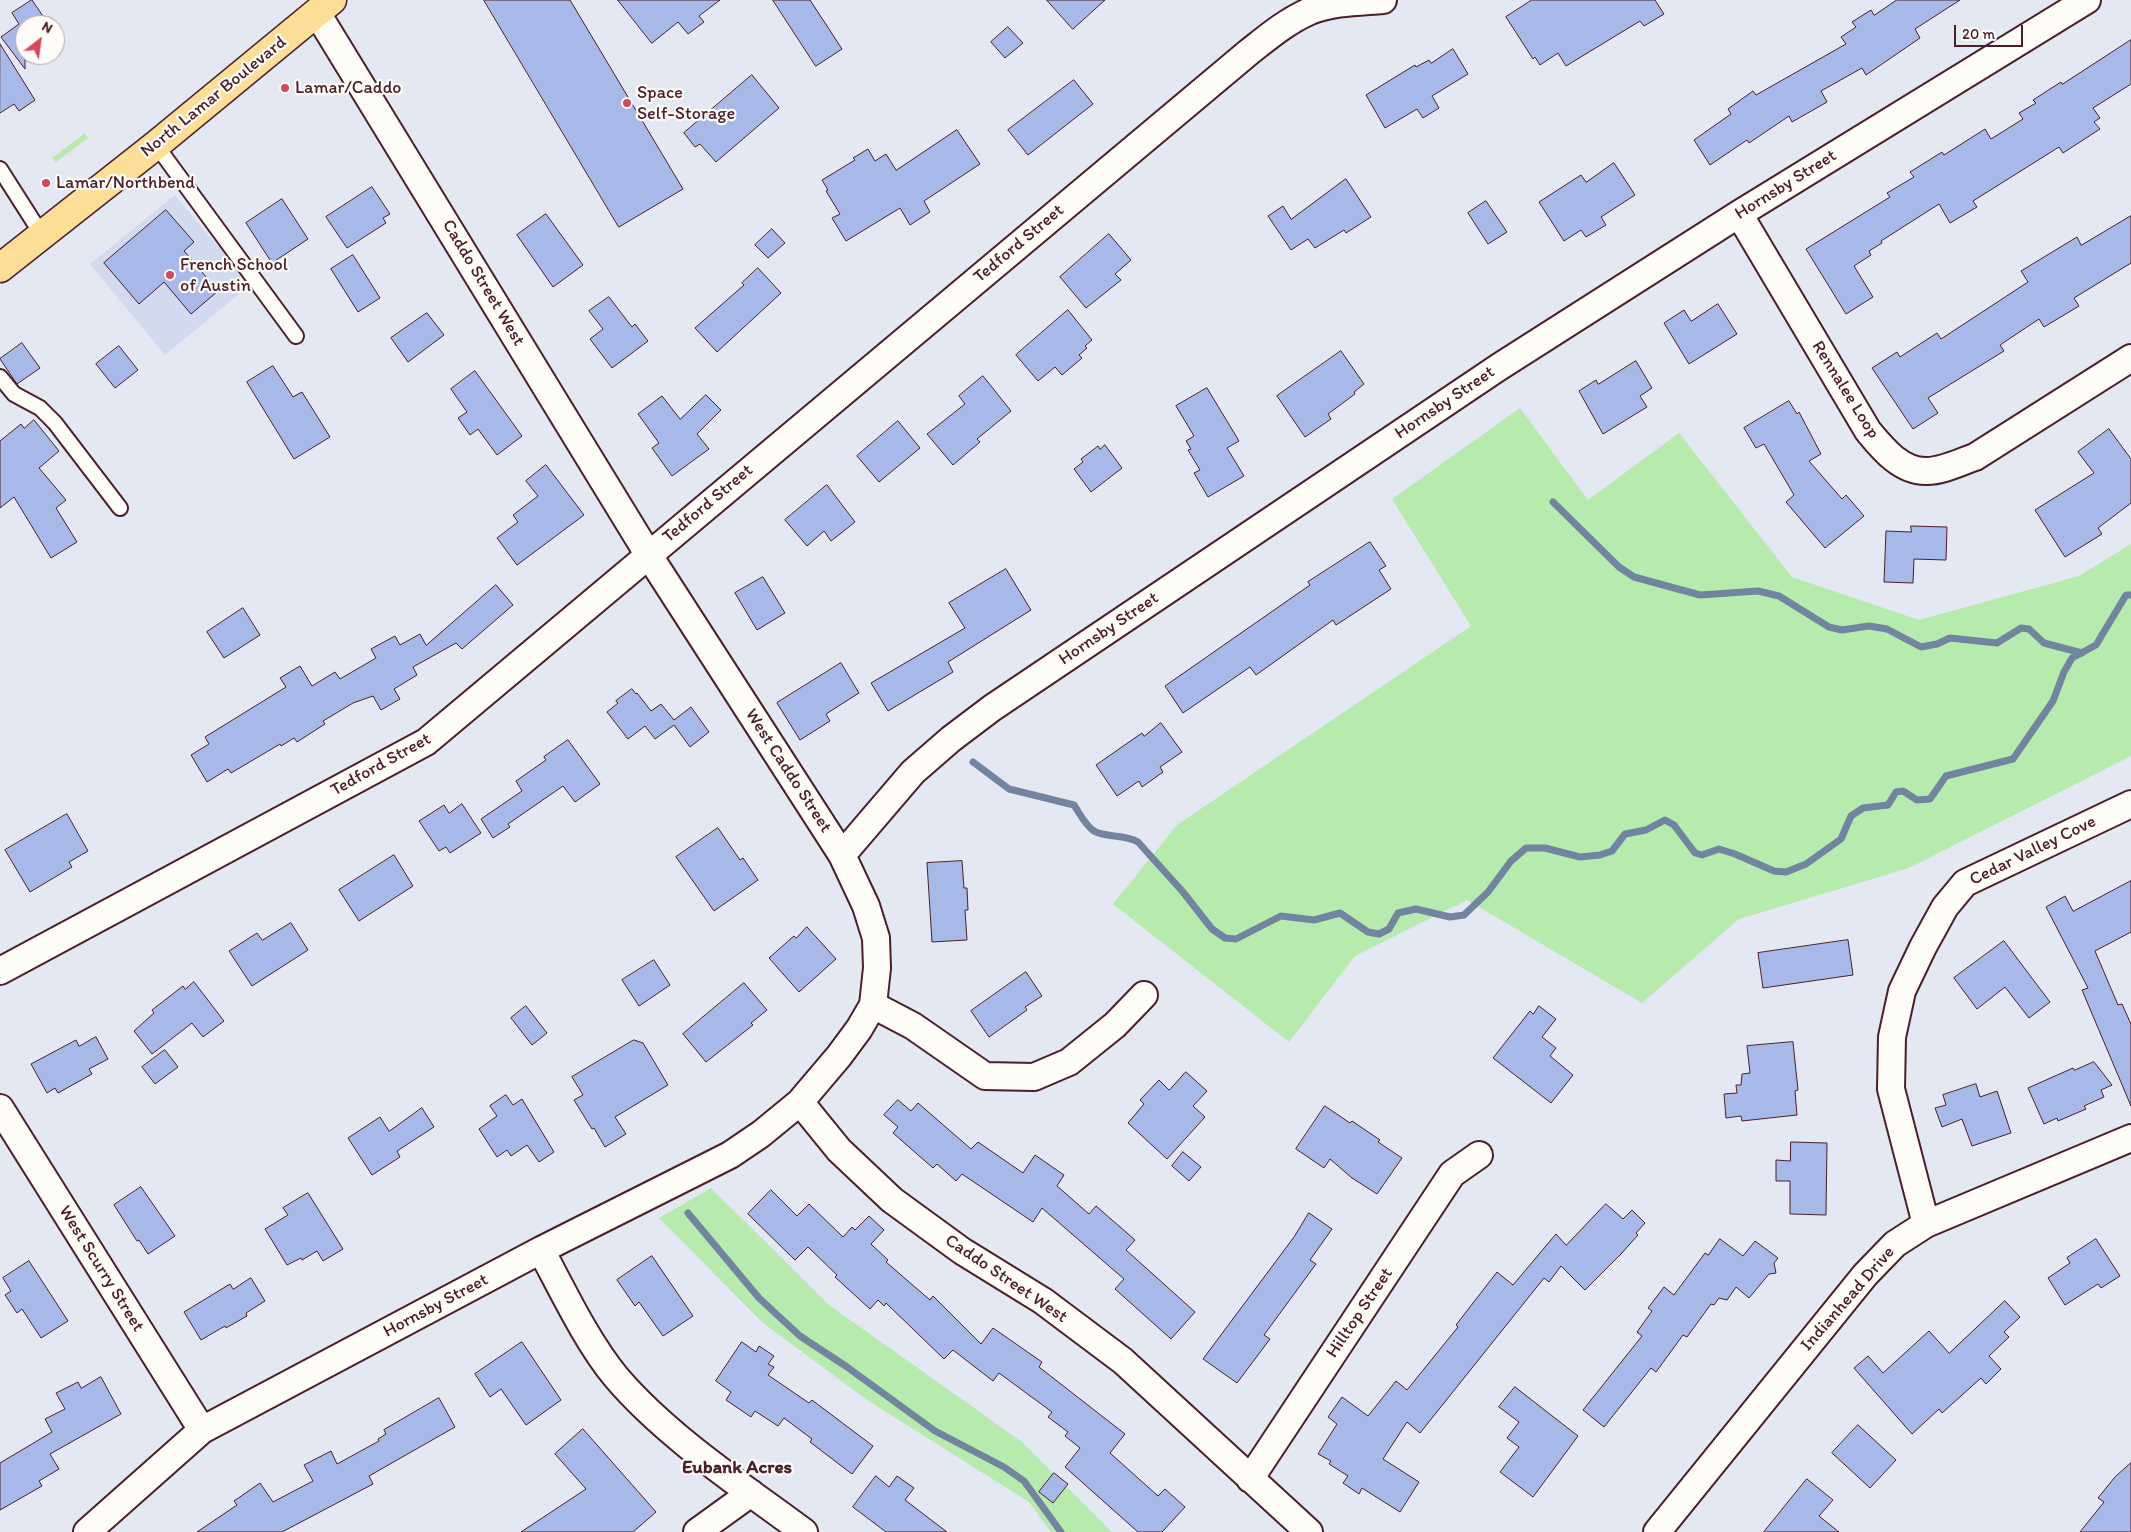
<!DOCTYPE html>
<style>
body{margin:0}
#map{position:relative;width:2131px;height:1532px;overflow:hidden;background:#e3e8f2;font-family:Itim,sans-serif}
canvas{display:block}
.north{position:absolute;left:15px;top:15px;width:50px;height:50px;box-sizing:border-box;background:#fdfcf7;border:1px solid #b5a4a5;border-radius:50%;rotate:30deg;font-size:14px;font-weight:700;line-height:20px;text-align:center;color:#4a1f2b}
.north::after{content:'';display:block;margin:auto;width:18px;height:22px;background:#d1495b;clip-path:polygon(50% 0,100% 100%,50% 72%,0 100%)}
.scale{position:absolute;left:1954px;top:25px;width:69px;height:22px;box-sizing:border-box;border:2px solid #4a1f2b;border-top:0;padding-left:6px;font-size:15px;line-height:18px;white-space:nowrap;color:#4a1f2b;-webkit-text-stroke:4px #fdfcf7;paint-order:stroke}
</style>
<div id="map">
<canvas width="2131" height="1532"></canvas>
<div class="north">N</div>
<div class="scale">20 m</div>
</div>
<script>
const ctx = document.querySelector('canvas').getContext('2d');
ctx.lineJoin = 'round';
function fill(path, color) { ctx.fillStyle = color; ctx.fill(path, 'evenodd'); }
function trace(path, color, width, dash) { ctx.strokeStyle = color; ctx.lineWidth = width; ctx.lineCap = dash ? 'butt' : 'round'; ctx.setLineDash(dash || []); ctx.stroke(path); }
function drawText(font, color, halo, rows, align = 'center') {
  ctx.font = font + ' Itim,sans-serif'; ctx.lineWidth = 4.5; ctx.setLineDash([]); ctx.textBaseline = 'middle'; ctx.strokeStyle = halo; ctx.fillStyle = color; for (const [text, x, y, turn = 0] of rows) {
    ctx.save(); ctx.translate(x, y); ctx.rotate((+turn || 0) * Math.PI / 180); ctx.textAlign = isNaN(turn) ? turn : align; if (halo) ctx.strokeText(text, 0, 0); ctx.fillText(text, 0, 0); ctx.restore();
  }
}
fill(new Path2D(`
 M175 195 250 285 165 355 90 264Z`), '#d1daef');
fill(new Path2D(`
 M85 133 88 138 56 162 52 158Z
 M1520 408 1588 500 1679 433 1792 577 1919 620 2079 576 2131 544V756L1909 868 1739 919 1642 1003 1467 900 1355 956 1289 1042 1113 904 1177 825 1471 626 1392 499Z
 M711 1188 829 1305 1022 1442 1112 1532H1051L1029 1502 867 1400 762 1322 659 1218Z`), '#b6ebad');
trace(new Path2D(`
 M1553 502 1619 567 1634 577 1700 595 1758 591 1779 596 1829 627 1842 630 1869 626 1887 629 1921 647 1937 644 1950 638 1997 643 2021 628 2029 629 2044 643 2082 653
 M973 762 1009 789 1074 805C1080 814 1085 825 1094 831 1105 838 1124 834 1138 842L1183 892 1212 929 1225 938 1236 939 1281 916 1314 920 1340 913 1368 932 1379 934 1389 929 1398 913 1416 909 1450 917 1464 915 1488 892 1511 861 1526 848H1545L1580 857 1600 855 1612 851 1625 834 1646 830 1665 820 1674 825 1695 853 1702 855 1719 849 1735 854 1774 871 1786 872 1806 864 1841 839 1851 816 1863 808 1888 805 1896 792 1903 791 1917 800 1930 799 1946 776 2013 759 2053 701 2064 672 2072 658 2096 645 2126 595H2131
 M688 1213 759 1298 800 1336 847 1367 935 1431 1004 1467 1024 1481 1061 1532`), '#7384a0', 7);
const building = new Path2D(`
 M32 0 49 25H25V69L1 37 19 24 12 13Z
 M484 0H570L683 189 619 227Z
 M618 0H720L699 16 704 22 688 34 678 22 652 43Z
 M773 0H810L842 49 816 66Z
 M1047 0H1105L1073 29Z
 M1532 0H1655L1664 14 1644 26 1640 21 1566 66 1558 53 1540 65 1535 57 1533 59 1506 17Z
 M1897 0H1960L1915 29 1920 38 1885 62 1866 75 1862 68 1821 91 1827 102 1792 122 1789 116 1749 143 1747 140 1710 165 1694 140 1731 114 1728 109 1753 91 1756 95 1846 44 1841 37 1856 27 1852 22 1871 10 1874 15Z
 M1008 27 1023 43 1005 58 991 42Z
 M2131 40V84L2093 108 2100 118 2094 122 2100 129 2063 153 2059 147 1973 201 1977 207 1950 223 1939 204 1881 241 1882 243 1869 251 1871 255 1854 266 1873 297 1846 314 1806 249 1890 197 1887 193 1914 177 1910 172 1942 152 1944 155 1985 129 1991 139 2023 119 2019 113 2036 103 2033 100 2061 82 2062 84Z
 M0 44 35 100 19 111 14 104 0 113Z
 M1453 49 1468 74 1432 96 1439 108 1423 118 1417 109 1385 128 1366 95 1415 65 1416 67 1429 60 1431 63Z
 M752 75 779 108 716 162 700 144 695 147 684 133Z
 M1074 80 1093 104 1028 155 1008 130Z
 M957 130 980 164 924 201 930 212 910 225 900 208 846 241 832 218 840 214 826 191 828 190 822 180 855 160 853 158 868 149 875 161 886 154 896 170Z
 M1614 163 1635 195 1601 217 1606 225 1586 237 1581 230 1564 241 1539 202 1581 175 1586 182Z
 M1346 179 1371 217 1346 233 1344 230 1315 248 1308 239 1291 250 1268 216 1283 206 1291 219Z
 M372 187 390 214 383 218 386 223 347 248 326 217Z
 M282 199 308 239 272 263 246 223Z
 M1486 201 1507 232 1488 244 1468 213Z
 M166 210 194 242 184 251 218 291 191 314 164 282 139 304 104 263Z
 M546 214 583 265 553 287 517 235Z
 M2131 216V263L2074 298 2079 306 2044 327 2039 319 2000 345 2004 351 1928 398 1938 413 1913 429 1872 368 1897 352 1900 357 1937 333 1941 339 2028 282 2021 271 2077 237 2081 245Z
 M772 229 785 243 768 258 755 245Z
 M1109 234 1131 260 1115 274 1121 280 1086 308 1060 277Z
 M353 255 380 298 358 312 331 269Z
 M758 268 781 293 717 352 695 328 744 285 742 283Z
 M609 297 632 327 635 324 648 341 612 368 590 339 603 329 589 311Z
 M1718 304 1737 334 1689 364 1664 323 1684 310 1691 321Z
 M1068 310 1092 340 1085 346 1087 348 1079 355 1082 358 1062 375 1055 367 1038 381 1016 355Z
 M427 313 444 335 408 362 391 338Z
 M22 343 40 368 17 384 0 359Z
 M119 346 138 370 115 388 96 364Z
 M1341 351 1364 384 1354 392 1355 394 1328 414 1331 419 1305 437 1277 396Z
 M1636 361 1652 388 1640 396 1647 407 1603 434 1579 391 1596 380 1598 384Z
 M273 366 293 397 302 392 330 437 294 459 248 384 247 382Z
 M475 371 522 436 497 455 478 429 470 435 458 418 467 412 451 389Z
 M983 376 1011 411 977 439 980 442 953 465 927 434 965 404 959 396Z
 M1207 388 1239 441 1227 448 1244 476 1208 497 1194 473 1200 470 1188 450 1191 449 1186 441 1194 436 1176 406Z
 M706 395 721 410 697 434 709 449 672 476 652 448 659 443 638 414 662 396 680 419Z
 M1789 401 1797 414 1799 412 1821 454 1809 461 1842 499 1846 495 1864 516 1825 548 1786 502 1794 495 1764 444 1756 448 1744 428Z
 M34 420 59 451 39 468 66 500 56 508 77 542 51 558 14 497 0 508V441L21 424 24 428Z
 M898 421 920 448 879 482 857 456Z
 M2109 429 2131 459V503L2098 528 2102 534 2065 557 2035 510 2094 473 2078 452Z
 M1105 445 1122 468 1091 492 1074 469 1083 462 1081 459 1098 446 1100 449Z
 M546 465 584 515 517 565 497 538 518 522 513 515 538 496 526 481Z
 M827 485 855 522 831 541 824 531 807 546 785 520Z
 M1911 526 1947 527 1946 560 1914 559 1913 583 1884 582 1886 531 1911 532Z
 M1370 542 1386 566 1379 570 1391 589 1336 625 1333 620 1256 675 1250 667 1183 713 1165 686 1310 585 1308 582Z
 M1006 569 1031 610 948 662 953 672 888 711 871 683 965 628 949 603Z
 M763 577 785 613 757 630 735 593Z
 M496 585 513 605 462 649 456 643 413 667 417 675 394 689 400 699 381 710 373 696 353 703 323 721 325 724 297 742 294 738 281 746 280 744 231 773 228 769 207 782 191 755 209 744 205 737 286 687 280 678 300 666 312 686 335 672 340 679 376 658 371 649 395 636 400 645 420 634 426 645Z
 M243 608 260 635 224 658 207 632Z
 M841 663 859 693 826 714 830 721 800 740 777 703Z
 M632 689 636 694 637 693 651 711 661 704 674 720 691 707 709 732 690 747 674 725 655 739 645 726 628 739 607 712 618 703 616 701Z
 M1161 723 1182 752 1160 767 1163 772 1142 787 1139 781 1117 796 1096 765 1142 733 1144 736Z
 M568 740 600 784 575 802 563 786 508 824 510 827 493 838 481 819 522 791 516 781 546 760 544 757Z
 M462 804 481 833 450 853 446 847 439 851 419 821 444 805 449 813Z
 M67 814 88 851 69 862 72 867 30 892 5 850Z
 M718 828 740 860 743 858 758 880 714 911 676 857Z
 M394 855 413 886 359 921 339 890Z
 M962 861 964 888H967L968 910H965L967 940 932 942 927 863Z
 M2131 881V932L2095 951 2118 1005 2122 1004 2131 1024V1106L2082 990 2088 988 2046 907 2065 896 2073 911Z
 M291 923 308 950 252 986 229 951 257 933 262 940Z
 M807 927 836 959 799 992 769 958 794 936 796 938Z
 M1848 940 1853 975 1763 988 1758 953Z
 M2004 941 2050 1002 2029 1018 2005 987 1977 1009 1954 978Z
 M654 960 670 985 639 1006 622 980Z
 M1026 972 1042 996 1025 1007 1027 1010 989 1037 971 1011Z
 M194 982 224 1021 203 1037 192 1023 152 1054 134 1031 154 1013 152 1010 183 986 185 989Z
 M744 983 767 1010 751 1023 753 1025 706 1062 683 1034Z
 M526 1006 547 1033 532 1045 511 1018Z
 M1539 1006 1556 1019 1542 1037 1556 1048 1550 1056 1573 1075 1551 1103 1493 1058 1530 1011 1533 1014Z
 M96 1037 108 1059 89 1069 92 1074 58 1093 55 1088 47 1093 31 1064 76 1040 79 1046Z
 M634 1040 643 1043 668 1085 615 1117 626 1134 605 1147 594 1128 592 1129 574 1100 583 1095 572 1077Z
 M1793 1042 1798 1090 1795 1091 1797 1115 1742 1121 1741 1116 1726 1118 1724 1094 1737 1093 1736 1085H1741L1742 1074 1750 1073 1747 1046Z
 M165 1050 178 1067 155 1084 142 1067Z
 M2094 1062 2112 1085 2101 1090 2104 1097 2084 1106 2086 1109 2058 1121 2057 1118 2044 1124 2028 1088 2073 1068 2074 1070Z
 M1186 1072 1207 1091 1193 1106 1205 1117 1167 1159 1128 1123 1144 1104 1140 1100 1159 1080 1169 1090Z
 M1976 1084 1980 1097 1997 1091 2011 1133 1972 1146 1962 1119 1942 1127 1935 1108 1946 1105 1943 1095Z
 M506 1095 513 1105 522 1099 554 1152 539 1162 527 1145 511 1156 507 1150 497 1157 479 1129 497 1116 490 1106Z
 M898 1100 911 1111 918 1103 971 1149 978 1142 1023 1173 1035 1155 1064 1175 1057 1186 1089 1214 1096 1206 1135 1240 1126 1250 1195 1312 1171 1339 1115 1289 1124 1279 1042 1208 1033 1222 962 1174 956 1181 937 1164 933 1168 893 1133 898 1127 884 1115Z
 M1325 1106 1350 1123 1352 1121 1380 1140 1378 1142 1402 1158 1377 1194 1352 1178 1330 1159 1324 1168 1296 1149Z
 M422 1108 434 1127 397 1151 400 1157 372 1175 348 1138 380 1117 389 1131Z
 M1791 1142 1827 1143 1826 1215 1790 1214V1181H1776V1160L1790 1161Z
 M1183 1152 1201 1167 1189 1181 1172 1166Z
 M141 1187 175 1236 148 1254 139 1240 137 1241 114 1205Z
 M771 1190 797 1216 809 1204 843 1237 852 1227 855 1230 869 1216 884 1230 871 1244 888 1260 886 1262 930 1300 933 1296 981 1344 993 1328 1042 1362 1039 1367 1125 1434 1110 1453 1158 1496 1165 1489 1185 1507 1162 1532H1138L1065 1467 1080 1448 1065 1436 1068 1432 1048 1417 1052 1412 999 1373 993 1381 953 1350 944 1359 886 1303 884 1306 878 1300 870 1309 835 1277 837 1275 808 1247 795 1260 748 1214Z
 M308 1193 343 1249 323 1261 317 1251 302 1260 301 1258 287 1265 265 1229 288 1215 283 1208Z
 M1606 1204 1623 1219 1632 1210 1645 1223 1636 1233 1638 1235 1621 1254 1585 1290 1561 1266 1549 1282 1544 1278 1420 1433 1407 1422 1383 1459 1419 1482 1400 1512 1362 1488 1359 1494 1343 1483 1348 1476 1329 1464 1331 1461 1318 1454 1337 1424 1328 1417 1342 1397 1368 1416 1396 1381 1407 1390 1458 1327 1456 1325 1497 1272 1513 1285 1556 1234 1566 1245Z
 M1309 1213 1332 1229 1310 1260 1316 1264 1264 1335 1270 1339 1237 1383 1203 1359 1294 1237Z
 M1720 1239 1743 1256 1755 1241 1778 1258 1774 1263 1776 1273 1769 1274 1749 1298 1736 1287 1727 1300 1719 1298 1714 1305 1711 1304 1687 1337 1683 1335 1656 1372 1651 1368 1604 1427 1583 1410 1642 1336 1637 1332 1652 1311 1648 1308 1664 1287 1674 1295 1705 1253 1708 1255Z
 M2096 1239 2120 1276 2101 1288 2098 1284 2065 1305 2048 1278 2070 1263 2067 1258Z
 M652 1256 693 1316 663 1336 639 1302 635 1306 617 1280Z
 M29 1261 68 1321 41 1338 22 1309 17 1313 5 1295 11 1291 3 1278Z
 M251 1278 265 1301 246 1313 247 1316 226 1328 225 1326 201 1340 184 1312 230 1284 233 1289Z
 M2005 1301 2020 1317 2004 1332 2009 1337 1989 1356 2001 1369 1986 1384 1981 1378 1942 1413 1939 1409 1912 1434 1854 1368 1868 1356 1883 1373 1929 1331 1949 1353Z
 M522 1342 561 1400 526 1425 501 1389 490 1397 475 1374Z
 M742 1342 756 1352 759 1346 774 1356 768 1364 774 1367 768 1375 809 1403 812 1400 873 1446 852 1474 810 1442 812 1439 784 1418 778 1426 755 1411 751 1417 726 1400 731 1392 716 1381Z
 M101 1377 121 1414 50 1454 59 1469 39 1481 42 1486 0 1510V1463L52 1432 45 1419 65 1409 56 1393 78 1382 81 1388Z
 M1515 1387 1578 1436 1533 1497 1500 1472 1519 1447 1507 1438 1519 1422 1499 1407Z
 M439 1398 455 1427 369 1476 373 1484 282 1532H197L237 1505 234 1501 260 1483 273 1502 313 1481 304 1465 331 1451 337 1464 379 1441 378 1439 386 1434 384 1430Z
 M1858 1425 1896 1460 1870 1488 1832 1453Z
 M583 1429 656 1512 633 1532H521L586 1489 555 1454Z
 M2131 1463V1532H2080L2104 1502 2098 1498 2115 1477Z
 M1054 1473 1068 1484 1053 1503 1039 1492Z
 M876 1476 889 1487 897 1476 914 1488 905 1500 947 1532H886L853 1507Z
 M1807 1479 1833 1500 1819 1516 1839 1532H1764Z`);
fill(building, '#a7b9e8');
trace(building, '#4a1f2b', 1);
const lane = new Path2D(`
 M156 145 296 336
 M0 169 42 235
 M0 377 14 394 40 408 55 423 120 508`);
const street = new Path2D(`
 M1739 214 1868 431C1882 448 1901 472 1927 471 1943 471 1960 462 1975 457L2131 358
 M842 855 913 772 951 739 992 708 1499 367 1739 214 2087 0
 M0 971 426 742 1249 52C1268 37 1287 21 1310 11 1333 2 1359 2 1383 0
 M873 1005 913 1026 985 1076 1034 1077 1069 1062 1115 1025 1144 995
 M800 1102 839 1150 892 1200 962 1251 1043 1301 1123 1361 1309 1532
 M0 1108 202 1430
 M1926 1224 1891 1089 1892 1037 1902 991 1923 947 1945 907 1965 883 2131 804
 M541 1250C563 1291 587 1342 616 1377 666 1436 742 1486 804 1532
 M1250 1479 1452 1174 1479 1155
 M87 1532 202 1430 541 1250 730 1155 761 1134 800 1102 839 1056 859 1029 873 1005 877 968 876 938 866 906 842 855 648 554 317 13
 M697 1532 751 1493
 M1657 1532 1865 1275 1895 1244 1926 1224 2131 1138`);
const primary = new Path2D(`
 M0 268 156 145 332 0`);
trace(lane, '#4a1f2b', 18);
trace(street, '#4a1f2b', 30);
trace(primary, '#4a1f2b', 31);
trace(lane, '#fdfcf7', 14);
trace(street, '#fdfcf7', 26);
trace(primary, '#fcde96', 28);
for (const [x, y, r, color] of [
 [285,88,5,"#d1495b"],
 [627,103,5,"#d1495b"],
 [46,183,5,"#d1495b"],
 [170,275,5,"#d1495b"]
]) { const dot = new Path2D(); dot.arc(x, y, r, 0, 2 * Math.PI); ctx.fillStyle = color; ctx.fill(dot); trace(dot, '#fdfcf7', 2); }
drawText('18px', '#4a1f2b', '#fdfcf7', [
 ["Lamar/Caddo",295,88],
 ["Space",637,93],
 ["Self-Storage",637,114],
 ["Lamar/Northbend",56,183],
 ["French School",180,265],
 ["of Austin",180,286]
], 'left');
drawText('18px', '#4a1f2b', '#fdfcf7', [
 ["North Lamar Boulevard",214,97,-39],
 ["Hornsby Street",1786,185,-32],
 ["Tedford Street",1019,244,-40],
 ["Caddo Street West",483,283,59],
 ["Rennalee Loop",1845,390,58],
 ["Hornsby Street",1445,403,-34],
 ["Tedford Street",708,504,-40],
 ["Hornsby Street",1109,629,-34],
 ["Tedford Street",381,765,-29],
 ["West Caddo Street",788,771,57],
 ["Cedar Valley Cove",2033,851,-26],
 ["West Scurry Street",101,1269,58],
 ["Caddo Street West",1006,1279,34],
 ["Indianhead Drive",1848,1299,-49],
 ["Hornsby Street",436,1306,-28],
 ["Hilltop Street",1360,1313,-56]
]);
drawText('bold 19px', '#4a1f2b', '#fdfcf7', [
 ["Eubank Acres",737,1468]
]);
</script>
